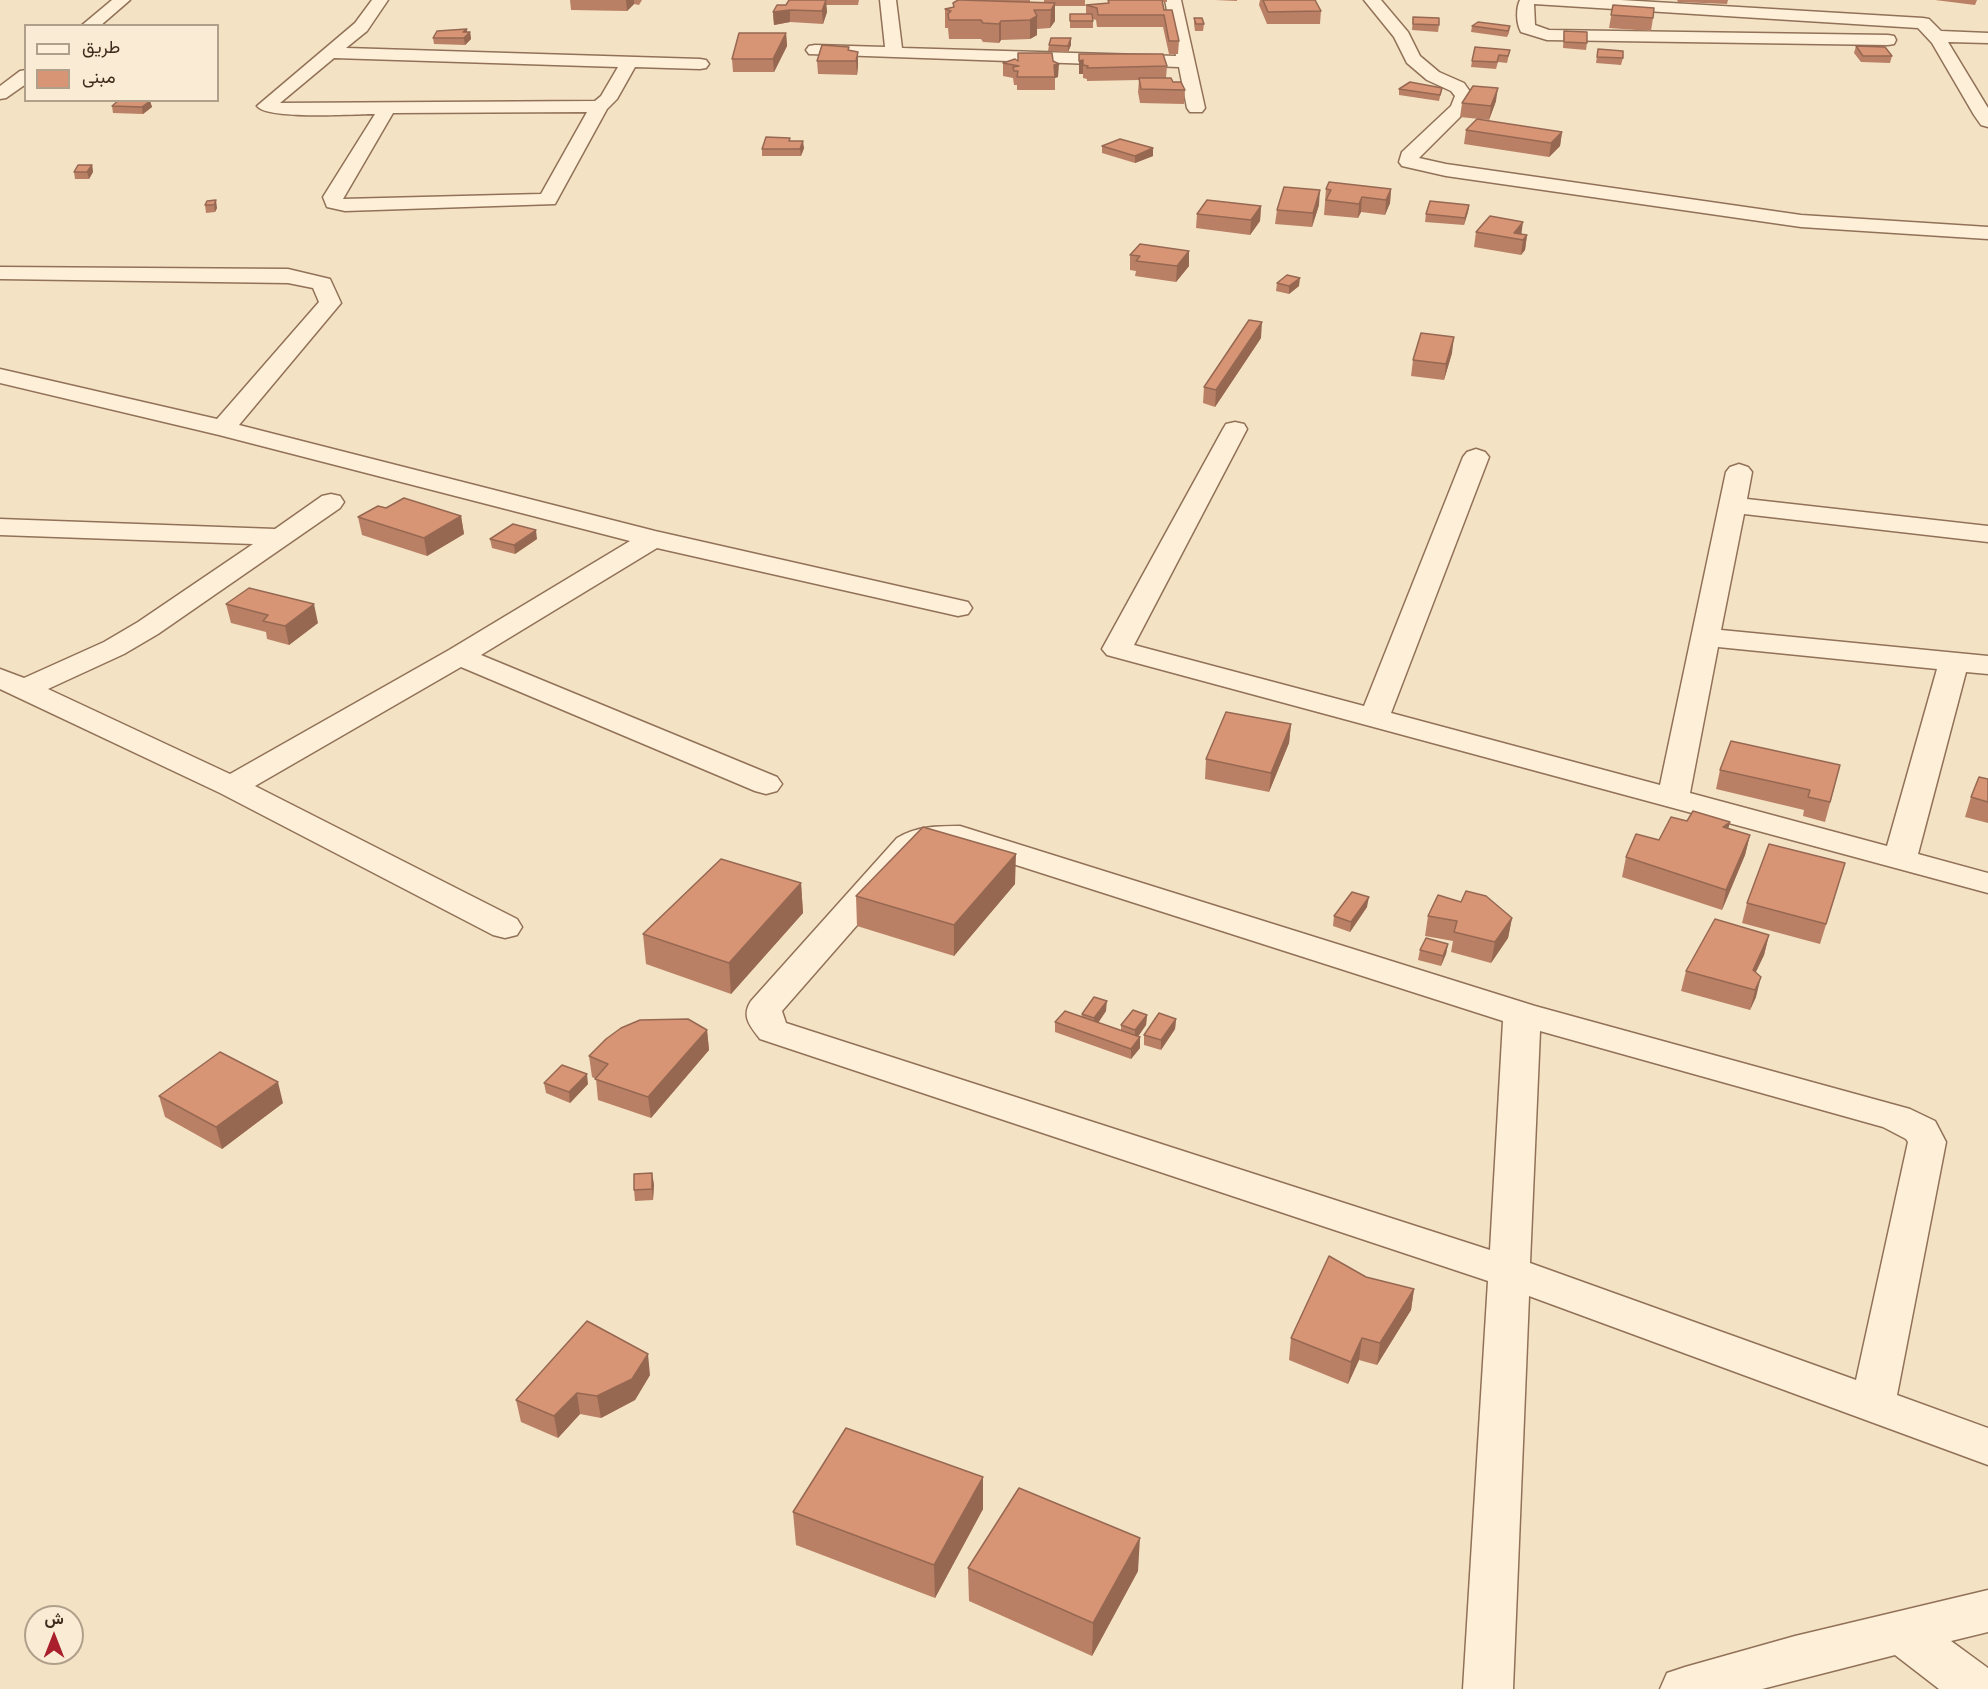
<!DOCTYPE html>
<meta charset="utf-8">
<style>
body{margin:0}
#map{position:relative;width:1988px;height:1689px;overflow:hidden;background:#f4e2c4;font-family:"Roboto Serif",Vazirmatn,serif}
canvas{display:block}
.legend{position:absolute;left:24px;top:24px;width:195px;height:78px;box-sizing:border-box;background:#faecd4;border:2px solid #af9f8b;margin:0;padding:8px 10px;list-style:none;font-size:18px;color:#3f2b1d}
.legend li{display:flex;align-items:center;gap:12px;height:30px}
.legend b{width:30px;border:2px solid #af9f8b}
.north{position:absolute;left:24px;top:1605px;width:60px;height:60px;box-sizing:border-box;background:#faecd4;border:2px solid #af9f8b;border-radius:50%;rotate:0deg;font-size:16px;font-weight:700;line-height:24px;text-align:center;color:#3f2b1d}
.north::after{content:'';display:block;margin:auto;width:21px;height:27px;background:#a91f2b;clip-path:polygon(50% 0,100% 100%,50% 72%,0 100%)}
</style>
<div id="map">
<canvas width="1988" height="1689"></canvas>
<ul class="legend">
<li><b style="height:8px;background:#fdefd8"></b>طريق</li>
<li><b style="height:16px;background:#d79575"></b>مبنى</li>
</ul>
<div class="north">ش</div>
</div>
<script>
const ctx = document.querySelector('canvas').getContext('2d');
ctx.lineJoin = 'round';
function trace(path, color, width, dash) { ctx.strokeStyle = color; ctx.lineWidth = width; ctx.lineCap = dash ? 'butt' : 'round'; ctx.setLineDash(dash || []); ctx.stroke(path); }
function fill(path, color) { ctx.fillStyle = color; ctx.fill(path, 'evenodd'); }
const minor = new Path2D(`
 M112 0H130L100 26H81Z
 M372 0H388L367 31 346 48 700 59 706 60 709 64 706 68 700 69 635 67 617 99 607 109 555 204 345 211 327 207 323 197 375 114C354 114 267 120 257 106L355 23ZM334 58 618 67 601 96 595 101 280 103ZM587 112 541 194 343 199 393 113Z
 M880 0H896L902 48 1176 56 1165 0H1181L1205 108 1202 112H1190L1187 108 1179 67 809 54 806 50 809 46 815 45 885 47Z
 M1364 0H1381L1408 32 1420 56 1439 72 1464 83 1473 96 1465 112 1419 158 1446 164 1801 215 1988 227V239L1801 227 1446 176 1402 166 1399 162 1402 152 1451 106 1455 96 1451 91 1427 80 1407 63 1394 37Z
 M1520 0H1621L1923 18 1929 19 1941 31 1988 33V43L1948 42 1988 108V127L1981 125 1974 115 1932 43 1918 28 1534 4 1535 25 1549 30 1888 35 1894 36 1896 40 1894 44 1888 45 1547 40 1521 32C1516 23 1516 8 1520 0Z
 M26 70V84L6 98 0 99V86L20 71Z
 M0 267 288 269 330 279 341 303 239 425 655 531 968 602 972 608 968 614 958 616 657 548 481 655 777 777 782 784 777 791 766 794 755 791 461 667 255 786 517 919 522 927 517 935 505 938 493 935 220 793 0 689V669L24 678 104 642 138 622 253 544 0 535V519L275 529 322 496 331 494 340 496 344 502 340 508 158 634 124 654 48 689 230 774 449 650 630 541 219 435 0 383V369L217 419 319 302 313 288 288 283 0 279Z
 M1235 422 1244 424 1247 429 1134 645 1364 706 1463 457 1467 452 1476 449 1485 452 1489 457 1391 713 1660 785 1719 505 1726 472 1730 467 1739 464 1748 467 1752 472 1747 499 1988 526V542L1744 514 1721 630 1988 656V674L1966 672 1918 854 1988 873V893L1107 655 1102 649 1223 429 1226 424ZM1718 647 1937 669 1887 846 1690 793Z
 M960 826 1535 1006 1910 1109 1935 1121 1946 1142 1897 1395 1988 1428V1465L1529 1296 1513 1689H1463L1488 1281 760 1039C750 1026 741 1016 751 1001L897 838C917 826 938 826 960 826ZM957 846 1503 1021 1490 1250 786 1023 782 1011 921 852 928 847ZM1540 1031 1883 1127 1906 1139 1908 1142 1856 1380 1530 1263Z
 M1988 1590V1632L1951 1641 1988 1668V1689H1939L1895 1655 1762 1689H1660L1667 1673 1685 1667 1795 1636Z`);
trace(minor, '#917157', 3);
fill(minor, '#fdefd8');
fill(new Path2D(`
 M570 0H642L639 5 634 4 627 11 571 10Z
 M789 0H859L858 5H826L827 12 823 24 790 22 774 25 773 12 786 5Z
 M985 0H1030V2H1044V0H1085V6H1055V21L1050 28 1037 29V35L1030 39 1001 40 999 43 983 42 981 39H949L948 28H945V9L985 1Z
 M1119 0H1167V2H1162L1164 10 1179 41 1178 54H1169L1163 27H1097L1096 20 1093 19V28H1070V14H1086V5L1108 3Z
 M1215 0H1237V1Z
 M1260 0H1315L1321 11 1320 24H1267L1259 5Z
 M1677 0H1728L1727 4 1678 2Z
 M1935 0H1977L1975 5Z
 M1613 5 1653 18 1651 31 1609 28Z
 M1413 17 1439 25 1438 32 1412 30Z
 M1194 18 1204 24 1203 31H1195L1194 24Z
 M1472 26H1510L1509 33 1507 37 1471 32Z
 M467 29V32H470L471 39 465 45 434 44 433 38Z
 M1564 31 1587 43 1586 50 1563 48Z
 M786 33 787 46 774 72H733L732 59Z
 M1071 38V45L1068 52 1048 51 1049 45Z
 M1856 46 1892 56 1890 63 1861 62 1854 53Z
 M1598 49 1623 58 1621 65 1596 63Z
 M849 50 858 52V66L857 75 818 74 817 61Z
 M1510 50 1507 63 1498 62 1496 69 1471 67 1472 61Z
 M1079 54 1167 66 1166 78 1173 82 1185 90 1184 104 1140 103 1138 92 1139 80 1087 81V79L1083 78V74H1079Z
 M1018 61H1053L1058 77 1055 78V90H1017V85H1014L1013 78 1003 76V63Z
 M1442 88 1439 101 1399 95V89Z
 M150 101 152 107 143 114 113 113 112 106Z
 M1496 101 1489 120 1460 117 1462 103Z
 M1466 130 1562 132 1560 146 1549 157 1464 144Z
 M790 138V141L804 148 801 156H762V149Z
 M1102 146 1153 156 1135 163 1102 153Z
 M92 165 93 172 89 179H75L74 172Z
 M1326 189H1391L1390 203 1385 215 1361 212 1358 218 1324 215Z
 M207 201 217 208 215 212 206 213 205 205Z
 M1319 205 1312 227 1275 224 1277 210Z
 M1469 205 1468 212 1464 225 1425 222 1426 214Z
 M1261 206 1260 221 1250 235 1196 228 1197 214Z
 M1476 232 1527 235 1525 250 1521 255 1474 247Z
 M1140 244 1189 266 1176 282 1135 276 1136 271 1130 270V255Z
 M1277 283 1299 286 1289 294 1276 291Z
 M1261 338 1215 407 1203 403 1204 387Z
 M1452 353 1444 380 1411 376 1413 360Z
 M386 508 461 516 464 534 427 556 362 535 358 517Z
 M490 539H537L515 554 492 548Z
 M226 604 318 623 289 645 267 639 266 632 231 623Z
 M1291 724 1289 743 1269 792 1205 779 1206 759Z
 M1720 770 1835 785 1825 822 1803 816 1804 810 1716 789Z
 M1988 779V823L1965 817 1971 797Z
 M1687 821 1730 822 1728 828 1750 835 1745 855 1722 910 1622 877 1626 857 1659 840Z
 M801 883 803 913 731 994 646 964 643 934Z
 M1839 883 1820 944 1742 923 1747 903Z
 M1015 884 954 956 857 926 856 896Z
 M1367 907 1350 932 1333 926 1334 916Z
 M1428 916 1512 918 1508 938 1491 963 1451 952 1453 941 1425 936Z
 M1769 935 1764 955 1756 972V997L1750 1010 1681 991 1686 971Z
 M1448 944 1446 954 1441 966 1418 960 1420 950Z
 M1106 1011 1098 1023 1121 1031V1025L1147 1015 1146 1025 1138 1036 1140 1037V1048L1131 1059 1055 1032V1022L1081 1017 1082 1014Z
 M1176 1019 1175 1029 1161 1050 1144 1045V1035Z
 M707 1030 709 1050 651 1118 598 1100 596 1079 592 1077 589 1056Z
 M544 1083 588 1084 570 1103 546 1093Z
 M159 1096 283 1103 222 1149 165 1117Z
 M654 1184 653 1200 635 1201 634 1190Z
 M1366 1277 1414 1289 1411 1310 1377 1365 1359 1360 1348 1384 1289 1360 1291 1338Z
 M650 1375 635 1400 601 1418 580 1414 558 1438 521 1422 516 1400Z
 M983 1477V1509L935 1598 796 1545 793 1512Z
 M968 1568 1138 1571 1092 1656 969 1601Z`), '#b98065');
fill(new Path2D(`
 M626 0H634V4L627 11Z
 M826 0 827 12 823 24 822 11Z
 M1055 3V21L1050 28 1051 10Z
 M790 10V22L774 25 773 12Z
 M1037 16V35L1030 39V20Z
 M1001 21V40L999 43V24Z
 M467 29V35L470 32 471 39 465 45 463 32Z
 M786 33 787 46 774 72 773 59Z
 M1071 38V45L1068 52V46Z
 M858 52V66L857 75 856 61Z
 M1083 60V74H1079V61Z
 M1059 64 1058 77 1055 78 1054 65Z
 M1498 88 1496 101 1489 120 1491 106Z
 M150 101 152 107 143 114 142 107Z
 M1562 132 1560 146 1549 157 1551 143Z
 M803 141 804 148 801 156 800 149Z
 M1153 148V156L1135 163V156Z
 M92 165 93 172 89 179 87 172Z
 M1391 189 1390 203 1385 215 1386 200Z
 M1320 190 1319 205 1312 227 1313 213Z
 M1362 197 1361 212 1358 218 1359 204Z
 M216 200 217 208 215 212 214 205Z
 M1469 205 1468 212 1464 225 1465 218Z
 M1261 206 1260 221 1250 235 1251 220Z
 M1523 222 1521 237 1514 233Z
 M1527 235 1525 250 1521 255 1523 240Z
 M1189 251V266L1176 282 1177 266Z
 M1300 278 1299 286 1289 294V286Z
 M1262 322 1261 338 1215 407 1216 390Z
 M1454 337 1452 353 1444 380 1446 364Z
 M461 516 464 534 427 556 424 538Z
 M536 530 537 539 515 554 514 545Z
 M314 604 318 623 289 645 285 626Z
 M1291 724 1289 743 1269 792 1271 773Z
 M1730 822 1725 842 1723 827Z
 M1750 835 1745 855 1722 910 1726 890Z
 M1016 854 1015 884 954 956V925Z
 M801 883 803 913 731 994 729 963Z
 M1369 897 1367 907 1350 932 1351 922Z
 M1512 918 1508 938 1491 963 1495 942Z
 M1769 935 1764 955 1747 990 1753 970Z
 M1448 944 1446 954 1441 966 1443 956Z
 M1761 977 1756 997 1750 1010 1755 990Z
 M1107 1001 1106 1011 1094 1029V1018Z
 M1147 1015 1146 1025 1135 1041V1030Z
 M1176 1019 1175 1029 1161 1050V1040Z
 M707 1030 709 1050 651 1118 648 1097Z
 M1140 1037V1048L1131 1059V1049Z
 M587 1074 588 1084 570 1103 569 1092Z
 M278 1082 283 1103 222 1149 216 1127Z
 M652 1173 654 1184 653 1200 652 1189Z
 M1414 1289 1411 1310 1377 1365 1380 1343Z
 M1362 1338 1359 1360 1348 1384 1351 1362Z
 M648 1354 650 1375 635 1400 601 1418 597 1396Z
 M577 1393 580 1414 558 1438 554 1416Z
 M983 1477V1509L935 1598 934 1565Z
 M1140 1538 1138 1571 1092 1656 1093 1623Z`), '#966852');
const building = new Path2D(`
 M789 0H826L822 11 790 10 773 12 777 5H786Z
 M958 0H961L1055 3 1051 10H1034L1037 16 1030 20 1001 21 999 24 983 23 981 20H949L948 14 951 11 945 9 954 7 953 3Z
 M1108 0H1162L1164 10H1172L1179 41H1169L1164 15H1098L1097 8 1086 5 1109 3Z
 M1263 0H1315L1321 11 1268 12Z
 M1613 5 1654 8 1653 18 1611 15Z
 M1070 14H1092L1093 21H1070Z
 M1413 17 1439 18V25L1413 24Z
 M1194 18H1202L1204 24H1196Z
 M1478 22 1510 26 1508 31 1472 26Z
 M467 29 463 32H470L464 38H433L437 31Z
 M1564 31 1587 32V43L1564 42Z
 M739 33H786L773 59H732Z
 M1051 38H1071L1068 46 1049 45Z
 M822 45 849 47 848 50 858 52 856 61H817Z
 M1856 46 1885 47 1892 56H1863Z
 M1475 47 1510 50 1508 56 1499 55 1497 62 1472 61Z
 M1598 49 1623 51V58L1597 57Z
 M1018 53H1052L1053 61 1059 64 1054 65 1055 77H1017L1018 71H1014L1013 67 1019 66 1003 63 1015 59 1018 61Z
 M1079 54H1163L1167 66 1087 68 1088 66 1083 65V60L1079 61Z
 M1139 78H1171L1173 82H1181L1185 90 1141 89Z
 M1410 82 1442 88 1440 95 1399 89Z
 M1473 86 1498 88 1491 106 1462 103Z
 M119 100H147L150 101 142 107 112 106Z
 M1477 119 1562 132 1551 143 1466 130Z
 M766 137 790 138 789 141H803L800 149H762Z
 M1120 139 1153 148 1135 156 1102 146Z
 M78 165H92L87 172H74Z
 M1329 182 1391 189 1386 200 1362 197 1359 204 1326 200 1331 190 1326 189Z
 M1284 187 1320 190 1313 213 1277 210Z
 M216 200 214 205H205L207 201Z
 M1207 200 1261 206 1251 220 1197 214Z
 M1430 201 1469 205 1465 218 1426 214Z
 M1490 216 1523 222 1514 233 1527 235 1523 240 1476 232Z
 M1140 244 1189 251 1177 266 1136 261 1140 256 1130 255Z
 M1287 275 1300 278 1289 286 1277 283Z
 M1249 320 1262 322 1216 390 1204 387Z
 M1421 333 1454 337 1446 364 1413 360Z
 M404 498 461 516 424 538 358 517 378 506 386 508Z
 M513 524 536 530 514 545 490 539Z
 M249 588 314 604 285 626 263 621 268 615 226 604Z
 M1226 712 1291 724 1271 773 1206 759Z
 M1731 741 1840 765 1830 802 1808 797 1810 790 1720 770Z
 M1979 777 1988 779V802L1971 797Z
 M1693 811 1730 822 1723 827 1750 835 1726 890 1626 857 1636 834 1659 840 1671 817 1687 821Z
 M923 827 1016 854 954 925 856 896Z
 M1769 844 1845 863 1826 924 1747 903Z
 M721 859 801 883 729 963 643 934Z
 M1466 891 1486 896 1512 918 1495 942 1454 932 1457 921 1428 916 1438 895 1461 902Z
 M1352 892 1369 897 1351 922 1334 916Z
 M1715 919 1769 935 1753 970 1761 977 1755 990 1686 971Z
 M1426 938 1448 944 1443 956 1420 950Z
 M1094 997 1107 1001 1094 1018 1082 1014Z
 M1133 1010 1147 1015 1135 1030 1121 1025Z
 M1065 1011 1140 1037 1131 1049 1055 1022Z
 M1159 1013 1176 1019 1161 1040 1144 1035Z
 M688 1019 707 1030 648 1097 595 1079 608 1064 589 1056 606 1039 621 1028 640 1020Z
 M220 1052 278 1082 216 1127 159 1096Z
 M562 1065 587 1074 569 1092 544 1083Z
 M652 1173V1189L634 1190V1174Z
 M1329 1256 1366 1277 1414 1289 1380 1343 1362 1338 1351 1362 1291 1338Z
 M587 1321 648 1354 632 1379 597 1396 577 1393 554 1416 516 1400Z
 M846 1428 983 1477 934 1565 793 1512Z
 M1019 1488 1140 1538 1093 1623 968 1568Z`);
fill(building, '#d79575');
trace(building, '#966852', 1.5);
</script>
